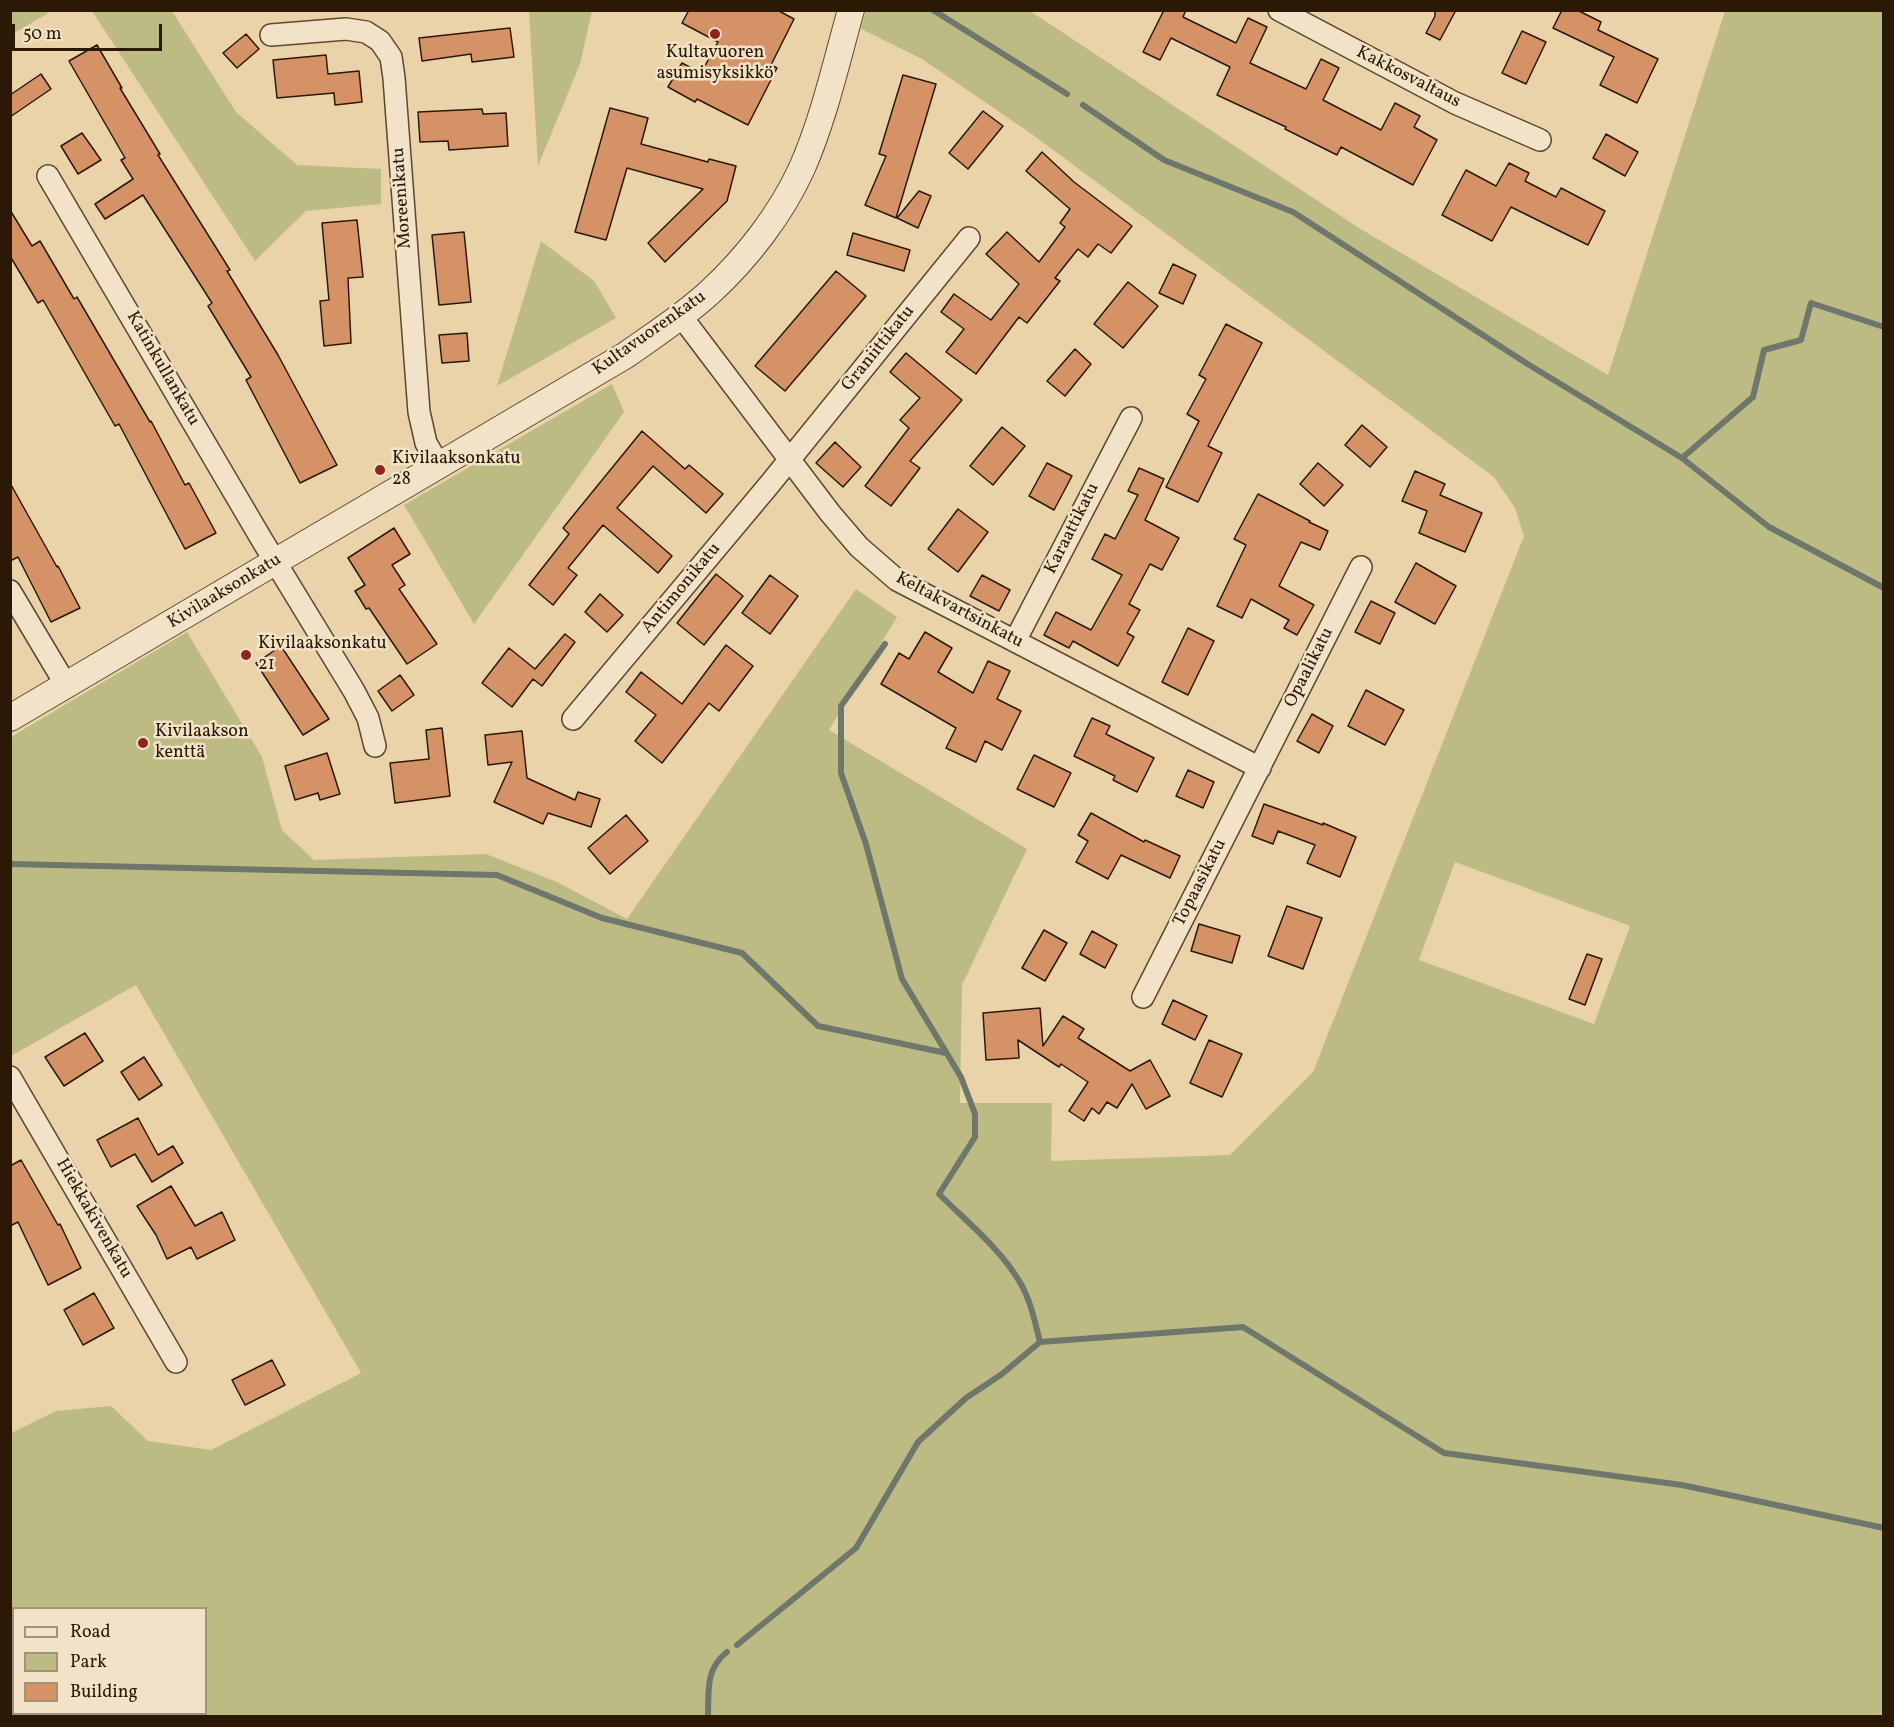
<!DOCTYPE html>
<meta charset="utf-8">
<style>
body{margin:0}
#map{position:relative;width:1894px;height:1727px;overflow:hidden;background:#ebd3a9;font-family:Vollkorn,serif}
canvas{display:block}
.frame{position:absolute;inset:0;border:12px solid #2b1905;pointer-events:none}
.legend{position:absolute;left:12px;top:1607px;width:195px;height:108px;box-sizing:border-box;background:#f2e2c7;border:2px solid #a29279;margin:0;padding:8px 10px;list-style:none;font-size:18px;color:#2b1905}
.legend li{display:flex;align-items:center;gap:12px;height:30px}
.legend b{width:30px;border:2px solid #a29279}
.scale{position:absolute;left:12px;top:24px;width:150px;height:27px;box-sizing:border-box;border:3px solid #2b1905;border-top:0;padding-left:8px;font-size:18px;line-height:21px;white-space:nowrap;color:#2b1905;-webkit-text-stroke:4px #f2e2c7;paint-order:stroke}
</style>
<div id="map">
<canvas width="1894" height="1727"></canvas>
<div class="frame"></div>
<ul class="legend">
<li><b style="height:8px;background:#f2e2c7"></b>Road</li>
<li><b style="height:16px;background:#bdbb84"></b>Park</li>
<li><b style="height:16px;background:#d69267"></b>Building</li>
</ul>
<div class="scale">50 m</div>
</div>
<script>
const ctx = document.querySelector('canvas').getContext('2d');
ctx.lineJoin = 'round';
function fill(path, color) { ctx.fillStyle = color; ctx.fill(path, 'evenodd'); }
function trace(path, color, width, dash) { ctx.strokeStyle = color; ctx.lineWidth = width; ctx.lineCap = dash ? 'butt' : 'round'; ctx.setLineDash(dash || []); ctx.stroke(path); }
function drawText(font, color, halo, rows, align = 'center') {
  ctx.font = font + ' Vollkorn,serif'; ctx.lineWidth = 5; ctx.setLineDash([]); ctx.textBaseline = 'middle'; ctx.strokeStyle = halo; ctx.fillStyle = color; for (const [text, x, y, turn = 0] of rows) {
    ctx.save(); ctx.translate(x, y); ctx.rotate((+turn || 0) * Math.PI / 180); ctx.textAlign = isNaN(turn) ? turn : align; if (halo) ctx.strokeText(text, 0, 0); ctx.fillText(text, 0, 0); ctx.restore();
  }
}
fill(new Path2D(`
 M11 10H52V11L11 35Z
 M92 11H172L236 112 297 165 381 169V204L306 211 255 261Z
 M529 11H592L580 64 538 166Z
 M866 11H1030L1359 228 1608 375 1725 11H1883V1716H11V1433L56 1411 111 1406 148 1441 211 1450 361 1373 136 985 11 1056V737L187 632 262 757 282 830 314 860 486 854 557 882 627 919 856 589 897 617 829 730 1027 849 962 985 960 1103H1052L1051 1161 1230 1155 1313 1072 1524 536 1515 508 1494 477 1033 135 922 59 861 29ZM1455 862 1630 926 1594 1024 1419 960ZM14 1608H206V1714H14Z
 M541 241 594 281 616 318 497 386Z
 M612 384 624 412 474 624 404 505Z`), '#bdbb84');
trace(new Path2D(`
 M933 10 1067 94
 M1083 105 1164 160 1293 212 1526 363 1682 458 1769 527 1884 588
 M1682 458 1753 397 1764 350 1801 340 1811 303 1884 327
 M885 644 841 706V773L866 844 902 979 961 1077 975 1114V1137L939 1194C967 1222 1001 1249 1021 1284 1031 1302 1035 1322 1040 1342
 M10 864 497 875 602 918 742 953 818 1026 946 1053
 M737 1645 856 1548 918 1442 966 1398 1002 1374 1040 1342 1243 1327 1444 1453 1682 1485 1884 1528
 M708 1716C709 1691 705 1669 727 1652`), '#6e776c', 6);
const building = new Path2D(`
 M689 10H777L794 19 771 65 777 68 748 125 697 99 695 102 668 87 682 63 701 73 718 42 682 23Z
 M1164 10H1186L1183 17 1236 43 1248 18 1267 27 1250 63 1306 89 1321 59 1339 68 1323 100 1381 130 1395 103 1420 116 1414 127 1437 140 1413 185 1341 147 1337 155 1285 129 1286 127 1217 95 1230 67 1171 38 1160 60 1143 52Z
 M1435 10H1456L1440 40 1426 33 1435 16Z
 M1562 10H1577L1601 22 1598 30 1658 59 1637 103 1600 85 1614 57 1553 28Z
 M510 28 514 57 472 62 471 54 422 61 419 38Z
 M1522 31 1546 42 1526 84 1502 73Z
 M246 34 259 49 237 68 223 53Z
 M97 45 122 88H120L160 154 158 155 230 270 227 271 278 355 337 465 300 483 246 380 251 377 208 306 212 303 143 195 105 219 95 204 133 179 121 160 125 158 69 61Z
 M326 55 328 74 359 71 362 102 335 105 334 93 277 98 273 60Z
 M41 74 51 89 10 117V95Z
 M903 75 936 84 896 218 865 205 886 156 879 154Z
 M610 108 648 118 641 144 708 162 709 159 736 166 727 201 665 262 648 243 703 189 627 168 606 240 575 232Z
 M482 109 483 114 506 113 508 146 449 150 448 141 420 142 418 112Z
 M983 111 1003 126 968 169 949 153Z
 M82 133 101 160 78 174 61 146Z
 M1606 134 1638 152 1625 176 1593 158Z
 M1042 152 1074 182 1132 226 1111 253 1098 244 1088 257 1078 249 1055 278 1060 281 1027 323 1019 317 976 374 946 352 964 329 941 312 954 294 991 320 1019 284 986 254 1007 232 1039 262 1065 227 1060 223 1070 209 1026 171Z
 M1509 163 1529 173 1525 181 1556 197 1561 188 1605 211 1588 245 1511 207 1492 241 1442 215 1466 170 1496 186Z
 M919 191 931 196 918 228 897 218Z
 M10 210 32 246 40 241 74 299 77 297 150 422 151 421 185 485 189 483 216 533 185 549 119 424 115 426 43 300 38 303 10 256Z
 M357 220 363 277 348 278 351 343 324 346 320 301 329 300 322 223Z
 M464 232 471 302 439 305 432 235Z
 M853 233 910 250 904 271 847 255Z
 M1173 264 1196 275 1183 304 1159 293Z
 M836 271 866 296 785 391 755 366Z
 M1128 282 1158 306 1123 348 1094 324Z
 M1226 324 1262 343 1208 446 1222 453 1198 502 1166 487 1199 421 1187 414 1206 379 1199 375Z
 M467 333 469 361 442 363 439 335Z
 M1075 349 1091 364 1065 396 1047 381Z
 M906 353 962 400 910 461 920 468 891 506 865 486 909 428 900 420 920 398 890 372Z
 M1362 425 1387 447 1370 467 1345 445Z
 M1002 427 1025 446 993 485 970 466Z
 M642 431 685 469 689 465 723 494 706 513 653 466 617 508 672 556 658 573 603 525 568 568 577 575 553 605 529 585 569 534 563 528Z
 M835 442 861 467 843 487 816 463Z
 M1047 463 1072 476 1054 510 1029 496Z
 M1318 463 1343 485 1324 506 1300 484Z
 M1139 468 1164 479 1145 520 1179 538 1162 570 1150 564 1129 604 1140 610 1127 633 1134 637 1118 666 1073 641 1069 648 1044 635 1056 612 1091 630 1122 575 1092 559 1105 534 1115 539 1138 495 1128 491Z
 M1415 471 1445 484 1440 495 1482 513 1465 552 1419 533 1427 511 1402 501Z
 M10 483 57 567 58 566 80 608 51 622 18 557 10 561Z
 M1258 494 1310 521 1309 522 1328 531 1320 550 1301 542 1279 586 1314 605 1297 635 1284 628 1289 620 1251 599 1242 618 1217 606 1246 545 1234 539Z
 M958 509 988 532 958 572 928 549Z
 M394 528 410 554 392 565 405 585 399 589 437 644 407 664 369 608 366 609 355 591 365 585 348 558Z
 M1416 563 1456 586 1435 624 1395 602Z
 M716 574 743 596 704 645 677 623Z
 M770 575 798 596 770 634 742 613Z
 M982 575 1010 590 999 611 970 596Z
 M600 594 623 615 607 632 585 612Z
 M1371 601 1395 613 1380 644 1355 632Z
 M1188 628 1214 641 1188 695 1162 682Z
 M925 632 952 648 938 672 973 693 988 661 1010 671 997 699 1021 711 1002 750 985 741 976 762 946 748 956 728 881 684 899 653 909 659Z
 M565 634 575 642 542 686 533 679 512 707 482 683 509 648 535 669Z
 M726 645 753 666 719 711 709 703 662 763 635 741 656 715 626 692 641 672 682 704Z
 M281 646 329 719 303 735 256 663Z
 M400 675 414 695 392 711 378 691Z
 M1366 690 1404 710 1385 745 1348 726Z
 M1312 714 1333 726 1319 753 1297 741Z
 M1092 718 1110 726 1106 734 1154 758 1137 792 1113 780 1115 776 1074 756Z
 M442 728 450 796 395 803 390 763 429 759 426 730Z
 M522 731 527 778 575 800 578 792 600 799 591 827 548 813 543 824 494 802 512 762 488 765 485 735Z
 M327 753 340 794 320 800 318 793 295 800 285 766Z
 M1034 755 1071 773 1054 807 1017 789Z
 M1188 770 1214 782 1203 808 1176 796Z
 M1264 804 1323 825V823L1356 837 1340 877 1307 863 1315 845 1278 831 1273 844 1252 836Z
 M1091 813 1144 842 1145 840 1180 856 1170 878 1121 855 1108 879 1076 862 1088 841 1078 835Z
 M626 815 648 841 610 874 588 848Z
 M1287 906 1322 918 1303 969 1268 956Z
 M1199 924 1240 936 1232 963 1191 951Z
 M1044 930 1067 943 1045 981 1022 968Z
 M1092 931 1117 945 1105 968 1080 954Z
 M1587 954 1602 959 1585 1005 1569 999Z
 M1173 1000 1207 1016 1195 1040 1162 1024Z
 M1040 1008 1043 1046 1063 1016 1084 1029 1078 1038 1130 1071 1150 1060 1170 1096 1146 1109 1132 1084 1117 1108 1107 1102 1099 1114 1092 1108 1084 1121 1069 1111 1088 1082 1061 1064 1059 1067 1018 1040 1019 1058 986 1060 983 1013Z
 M85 1033 103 1061 64 1086 45 1057Z
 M1209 1040 1242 1054 1222 1097 1190 1083Z
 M144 1057 162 1085 139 1100 121 1072Z
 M138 1118 158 1155 173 1146 183 1163 152 1182 135 1154 111 1167 97 1140Z
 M21 1160 58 1225 60 1224 81 1268 48 1285 18 1222 10 1226V1166Z
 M171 1186 195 1226 222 1212 235 1240 197 1259 191 1247 167 1259 156 1235 137 1206Z
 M94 1293 114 1328 83 1345 64 1310Z
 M272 1360 285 1385 245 1405 232 1380Z`);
fill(building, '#d69267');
trace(building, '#2b1905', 1.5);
const minor = new Path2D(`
 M1279 10 1455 103 1540 140
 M271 35 346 29 366 32 380 41 391 57 394 78 419 412 426 443 439 465
 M48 176 262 540 354 691 368 718 375 746
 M681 316 830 513 859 547 897 580 1260 768
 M10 591 66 685
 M1015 641 1131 418
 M573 719 769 485 969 238
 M1143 997 1361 567
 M10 1077 176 1362`);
const tertiary = new Path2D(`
 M10 718 626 355C654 335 684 316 710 292 747 258 781 214 802 168 824 118 836 63 851 10`);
trace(minor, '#5b482e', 24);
trace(tertiary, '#5b482e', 28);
trace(minor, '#f2e2c7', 21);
trace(tertiary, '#f2e2c7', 26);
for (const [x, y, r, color] of [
 [715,34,6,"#8f2418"],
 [380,470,6,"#8f2418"],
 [246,655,6,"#8f2418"],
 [143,743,6,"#8f2418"]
]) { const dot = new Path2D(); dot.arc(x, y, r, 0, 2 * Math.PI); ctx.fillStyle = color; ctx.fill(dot); trace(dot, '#f2e2c7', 2); }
drawText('18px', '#2b1905', '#f2e2c7', [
 ["Kultavuoren",715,54,"center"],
 ["asumisyksikkö",715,75,"center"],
 ["Kivilaaksonkatu",392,460],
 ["28",392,481],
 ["Kivilaaksonkatu",258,645],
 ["21",258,666],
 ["Kivilaakson",155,733],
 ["kenttä",155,754]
], 'left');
drawText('18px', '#2b1905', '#f2e2c7', [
 ["Kakkosvaltaus",1408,78,27],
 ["Moreenikatu",403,198,-94],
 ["Kultavuorenkatu",650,334,-35],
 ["Graniittikatu",879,349,-51],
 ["Katinkullankatu",162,369,60],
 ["Karaattikatu",1073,529,-63],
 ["Antimonikatu",682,589,-50],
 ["Kivilaaksonkatu",225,592,-31],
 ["Keltakvartsinkatu",959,611,28],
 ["Opaalikatu",1310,668,-63],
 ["Topaasikatu",1201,883,-63],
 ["Hiekkakivenkatu",93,1219,60]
]);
</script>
